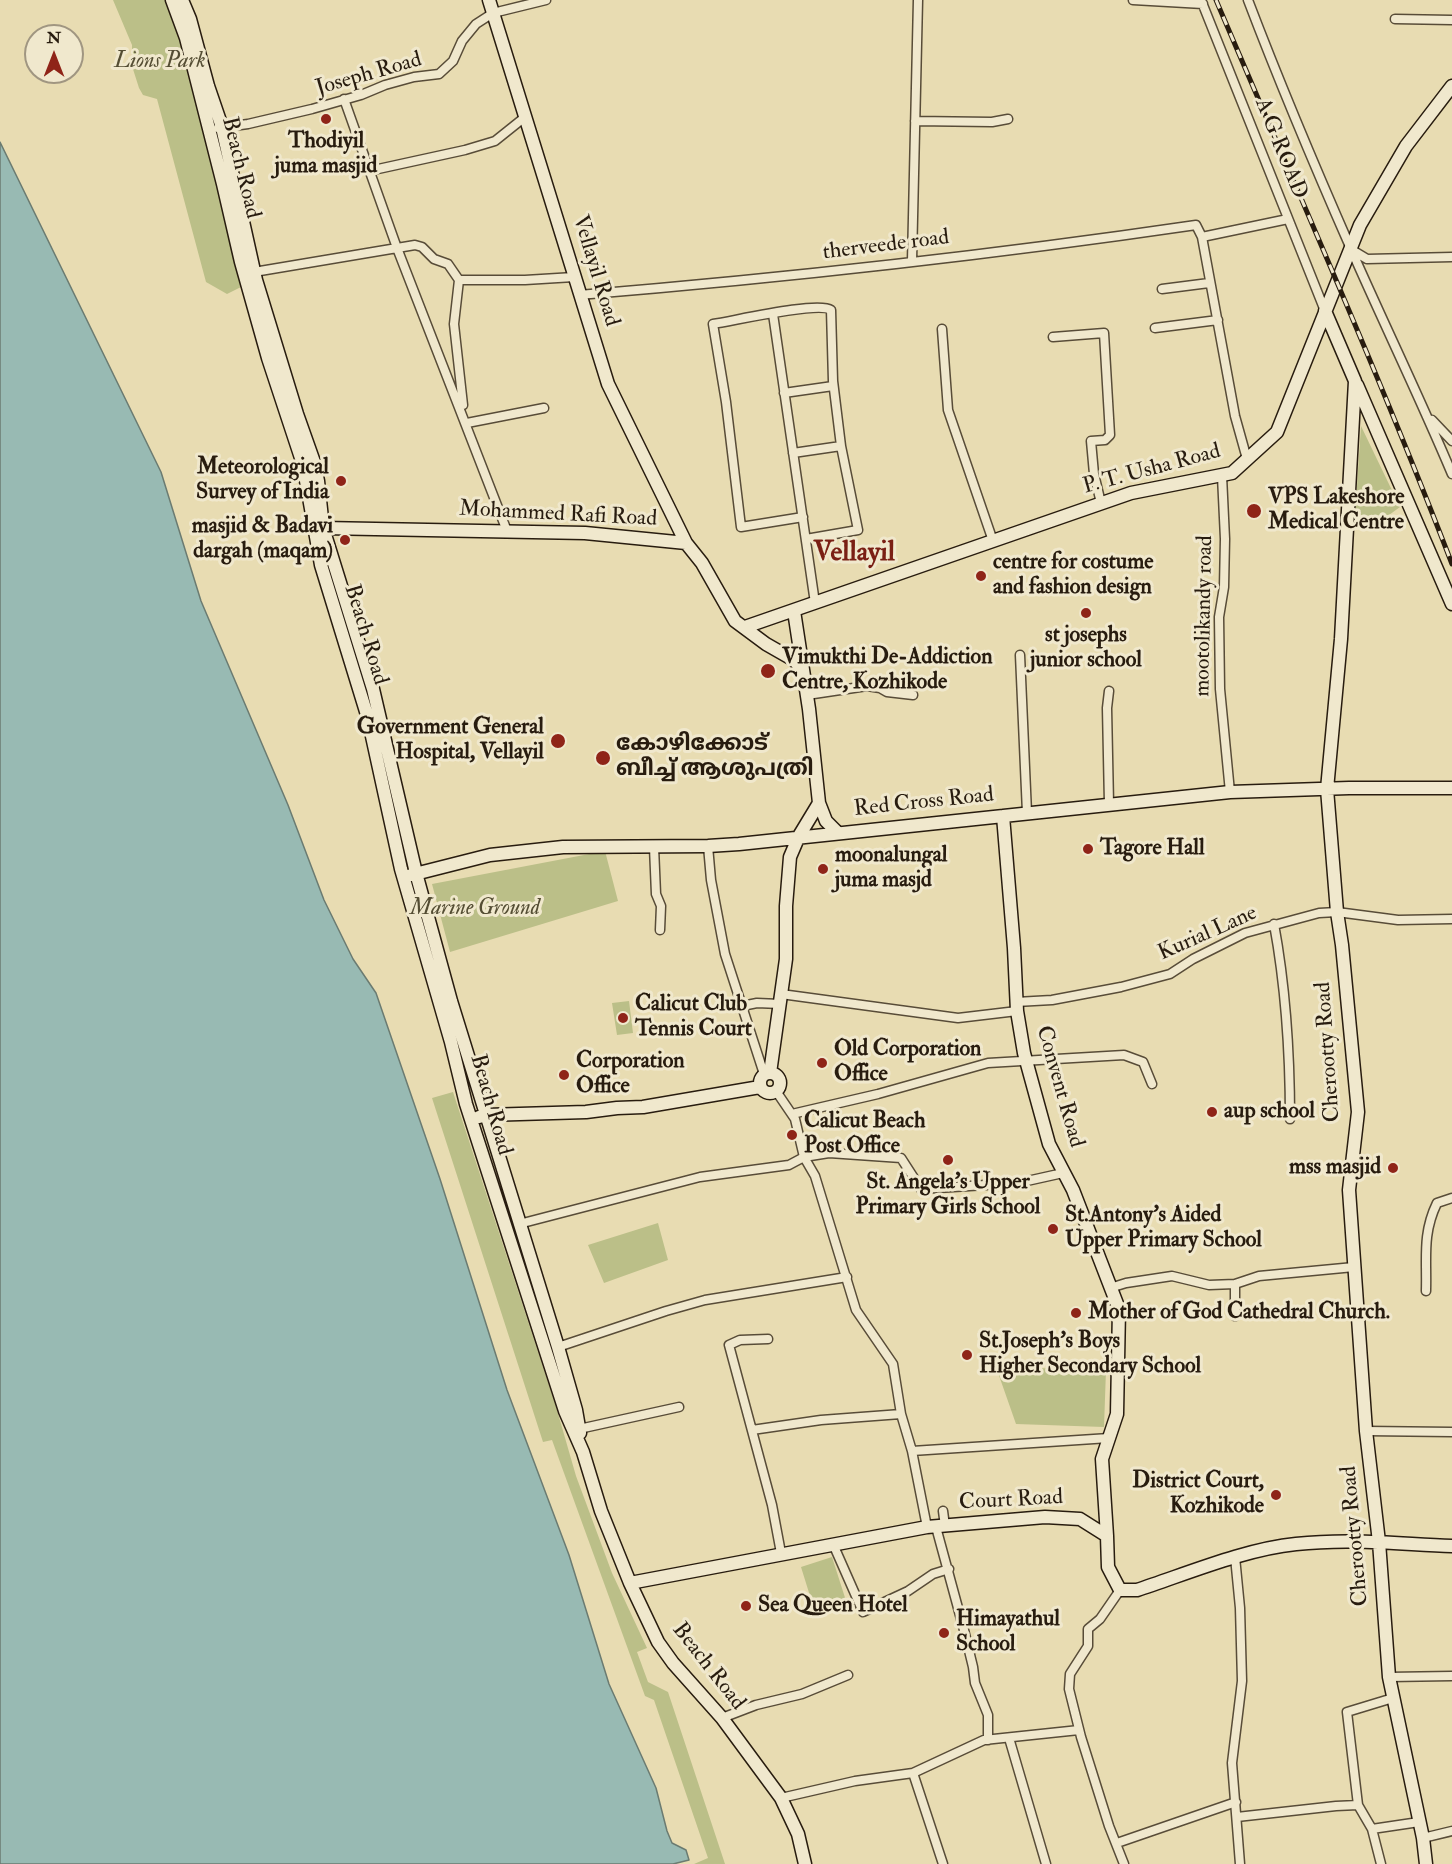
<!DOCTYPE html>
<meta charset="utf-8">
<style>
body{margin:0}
#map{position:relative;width:1452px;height:1864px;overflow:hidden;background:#e8dcb2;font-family:"IM FELL Double Pica",serif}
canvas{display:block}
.north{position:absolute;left:24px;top:24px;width:60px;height:60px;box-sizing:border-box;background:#f0e8cd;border:2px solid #a09681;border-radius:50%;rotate:0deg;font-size:16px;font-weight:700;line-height:24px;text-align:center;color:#281c0f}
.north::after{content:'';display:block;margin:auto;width:21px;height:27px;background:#8f2418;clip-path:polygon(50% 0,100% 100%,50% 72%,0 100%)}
</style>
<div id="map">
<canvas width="1452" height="1864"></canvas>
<div class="north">N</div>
</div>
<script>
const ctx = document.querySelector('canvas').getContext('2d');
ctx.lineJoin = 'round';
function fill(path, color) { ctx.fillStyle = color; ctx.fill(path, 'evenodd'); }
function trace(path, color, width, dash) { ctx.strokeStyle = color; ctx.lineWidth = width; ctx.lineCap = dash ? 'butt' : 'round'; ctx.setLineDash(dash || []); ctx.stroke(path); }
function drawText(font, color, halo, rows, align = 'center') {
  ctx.font = font + ' "IM FELL Double Pica","Noto Sans Malayalam",serif'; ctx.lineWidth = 6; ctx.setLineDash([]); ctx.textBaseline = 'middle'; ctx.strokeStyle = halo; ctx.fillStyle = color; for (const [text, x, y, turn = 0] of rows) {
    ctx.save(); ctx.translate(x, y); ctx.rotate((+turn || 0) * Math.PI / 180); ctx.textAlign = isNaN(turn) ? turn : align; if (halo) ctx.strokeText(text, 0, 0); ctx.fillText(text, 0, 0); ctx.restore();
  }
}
fill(new Path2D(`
 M113 0H172L249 283 227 294 206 282 157 99 143 95 139 88 132 66V45Z
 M1361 426 1400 507 1378 523 1355 516Z
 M605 851 618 901 450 952 432 884Z
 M629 1001 633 1033 617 1035 612 1003Z
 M453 1092 557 1410 576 1476 612 1573 647 1648 637 1652 648 1682 668 1692 725 1864H694L708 1858 654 1700 645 1696 552 1440 543 1442 432 1098Z
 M658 1223 668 1260 604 1283 588 1245Z
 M996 1367 1106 1370 1104 1427 1016 1424Z
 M832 1557 848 1607 825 1615 815 1612 801 1567Z`), '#bbbf88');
const water = new Path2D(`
 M0 142 161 472 201 601 288 805 324 900 353 959 376 993 440 1179 507 1390 569 1555 609 1684 656 1788 667 1831 672 1843 686 1850 689 1860 673 1864H0Z`);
fill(water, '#98bab3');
trace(water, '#6b7b71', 1.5);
const street = new Path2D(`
 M1133 0 1203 4
 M1201 0 1325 311
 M1248 0C1280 84 1315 167 1351 249 1384 324 1420 398 1452 474
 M1395 19 1452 20
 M344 99 397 248 507 531
 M915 121 992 122 1008 119
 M218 128 248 124 312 109 361 95 385 85 414 77 439 74 453 61 462 41 476 24 493 13 546 0
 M369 171 465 150 495 141 525 117
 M1202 237 1288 219
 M1352 250 1367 259 1452 257
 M912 261 918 0
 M254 272 415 245 422 247 434 259 448 264 459 280H525L574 277
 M459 280 454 324 463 405
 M1162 289 1209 283
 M579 295C785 278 991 255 1196 225L1202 237 1235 416 1247 459
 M773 314 815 603
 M1155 328 1218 320
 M942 329 948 410 993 541
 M1053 337 1104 333 1110 435 1105 440 1091 441 1094 474 1101 503
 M784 393 833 386
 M1432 420 1452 441
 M467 423 544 408
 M793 453 841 446 833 381 831 310C818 301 734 321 713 324L726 402 741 527 803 517
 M1222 476 1225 539 1224 587 1219 617 1220 689 1230 792
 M806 539 858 530 841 446
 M1020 655 1027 813
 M1109 691 1107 708 1109 804
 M807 695 867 686 880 688 887 692 913 695
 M708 846 711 880 725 954 764 1074
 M654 847 656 894 661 906 660 930
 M1274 924C1286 989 1290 1054 1290 1119
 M781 994 958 1018 1017 1011
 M1016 1002 1052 1000 1121 987 1170 974 1193 959 1245 933 1319 913 1337 912 1398 920 1452 919
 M742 1006 757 1003 780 1004
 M776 1091 795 1119 804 1157 815 1176 856 1310 893 1364 901 1414 912 1451 927 1527
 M792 1114 878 1094 988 1063 1124 1055 1143 1062 1152 1084
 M519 1224 700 1177 789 1165 804 1157 829 1153 901 1158 921 1189 1018 1183 1063 1173
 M1235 1284V1316
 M1110 1288 1126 1283 1172 1276 1209 1285 1235 1284 1259 1276 1354 1267
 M1426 1291C1427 1258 1422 1234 1437 1203L1452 1198
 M768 1339 740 1340 729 1345 772 1505 781 1553
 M558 1347 666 1311 705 1300 847 1277
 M579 1429 679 1407
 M752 1430 821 1420 901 1414
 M1366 1431 1452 1432
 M912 1451 1109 1438
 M943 1511 945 1526
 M936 1527 964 1630 973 1667 975 1683 988 1715V1740
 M833 1544 863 1612 908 1591 933 1574 949 1569
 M1235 1557 1240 1608 1242 1681 1232 1763 1240 1864
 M1120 1590 1100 1619 1088 1629V1646L1070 1674 1069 1689 1081 1737 1109 1826 1124 1864
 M1389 1677 1452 1676
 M722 1718 756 1705 802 1694 848 1675
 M1009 1738 1046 1864
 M913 1773 943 1864
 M781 1798 855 1781 913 1773 984 1740 1079 1730
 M1358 1805 1347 1712 1393 1698
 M1237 1817 1336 1806 1358 1805 1372 1829 1419 1822
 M1372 1829 1381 1864
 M1423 1838 1452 1831
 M1117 1843 1236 1802`);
const secondary = new Path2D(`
 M172 0 186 38 223 184 241 262 268 358 303 464 321 565 368 718 401 869 451 1042 466 1104 565 1411 583 1452 601 1511 630 1583 658 1642 673 1663 722 1718 781 1798 798 1834 805 1864
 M182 0 190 19 208 86 222 127 256 280 297 414 314 462 318 481 323 528 373 689 416 873 451 1001 558 1347 576 1410 580 1433
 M489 0 608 384 686 543
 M1325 311 1355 381 1341 639 1327 789 1337 912 1342 945 1358 1112 1349 1190 1366 1431 1379 1542 1389 1677 1423 1838 1426 1864
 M1357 385 1452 604
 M323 528 585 533 686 543 702 563 735 621 766 644 794 660 803 671
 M745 627 1131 493 1232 473 1277 432 1360 225 1406 146 1452 86
 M819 803 826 821 838 833
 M1003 816 1014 948 1017 1011 1024 1053 1049 1144 1073 1190 1119 1309 1117 1414 1102 1459 1107 1536
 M411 875 490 855 563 847 708 846 739 844 1230 792 1349 788H1452
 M760 1083a10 10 0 1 1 20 0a10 10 0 1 1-20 0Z
 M770 1073 786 959V906L790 857 799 836 819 803 809 709 794 611
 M479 1117 486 1115 586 1112 617 1108 643 1107 760 1087
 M630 1583 927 1527 1045 1517 1080 1519 1107 1536 1108 1567 1120 1590H1137C1186 1574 1245 1549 1296 1544 1350 1538 1399 1544 1452 1546`);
trace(street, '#584c38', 11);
trace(secondary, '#281c0f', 15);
trace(street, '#f0e8cd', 8);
trace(secondary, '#f0e8cd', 12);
const rail = new Path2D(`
 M1216 0C1296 188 1379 374 1452 564`);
trace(rail, '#281c0f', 5);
trace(rail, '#f0e8cd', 3, [9]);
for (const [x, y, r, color] of [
 [326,119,6,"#8f2418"],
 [341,481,6,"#8f2418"],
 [1254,511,8,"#8f2418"],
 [345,540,6,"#8f2418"],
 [981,576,6,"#8f2418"],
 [1086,613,6,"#8f2418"],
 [768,671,8,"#8f2418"],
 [558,741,8,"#8f2418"],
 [603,758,8,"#8f2418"],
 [1088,849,6,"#8f2418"],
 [823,869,6,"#8f2418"],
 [623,1018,6,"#8f2418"],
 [822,1063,6,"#8f2418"],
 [564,1075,6,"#8f2418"],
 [1212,1112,6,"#8f2418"],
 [792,1135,6,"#8f2418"],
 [948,1160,6,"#8f2418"],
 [1393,1168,6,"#8f2418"],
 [1053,1229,6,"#8f2418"],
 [1076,1313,6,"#8f2418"],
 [967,1355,6,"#8f2418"],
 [1276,1495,6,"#8f2418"],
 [746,1606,6,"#8f2418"],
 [944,1633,6,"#8f2418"]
]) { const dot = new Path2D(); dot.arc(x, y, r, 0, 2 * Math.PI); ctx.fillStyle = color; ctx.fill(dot); trace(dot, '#f0e8cd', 2); }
drawText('italic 22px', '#544d33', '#f0e8cd', [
 ["Lions Park",160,62],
 ["Marine Ground",475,909]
]);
drawText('22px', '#281c0f', '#f0e8cd', [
 ["Joseph Road",369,75,-16],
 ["A G ROAD",1280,149,68],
 ["Beach Road",240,168,76],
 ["therveede road",886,246,-7],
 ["Vellayil Road",595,271,73],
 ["P. T. Usha Road",1152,470,-15],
 ["Mohammed Rafi Road",558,515,3],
 ["mootolikandy road",1205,616,-89],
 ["Beach Road",365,635,73],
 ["Red Cross Road",924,803,-6],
 ["Kurial Lane",1208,934,-24],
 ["Cherootty Road",1329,1052,-94],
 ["Convent Road",1059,1087,74],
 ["Beach Road",490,1105,74],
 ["Court Road",1011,1501,-3],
 ["Cherootty Road",1356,1536,-95],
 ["Beach Road",708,1667,52]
]);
drawText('bold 22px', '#281c0f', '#f0e8cd', [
 ["Thodiyil",326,142,"center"],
 ["juma masjid",326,167,"center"],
 ["Meteorological",329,468,"right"],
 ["Survey of India",329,493,"right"],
 ["VPS Lakeshore",1268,498],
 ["Medical Centre",1268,523],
 ["masjid & Badavi",333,527,"right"],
 ["dargah (maqam)",333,552,"right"],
 ["centre for costume",993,563],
 ["and fashion design",993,588],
 ["st josephs",1086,636,"center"],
 ["junior school",1086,661,"center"],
 ["Vimukthi De-Addiction",782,658],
 ["Centre, Kozhikode",782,683],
 ["Government General",544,728,"right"],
 ["Hospital, Vellayil",544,753,"right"],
 ["കോഴിക്കോട്",616,745],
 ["ബീച്ച് ആശുപത്രി",616,770],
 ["Tagore Hall",1100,849],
 ["moonalungal",835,856],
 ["juma masjd",835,881],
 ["Calicut Club",635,1005],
 ["Tennis Court",635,1030],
 ["Old Corporation",834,1050],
 ["Office",834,1075],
 ["Corporation",576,1062],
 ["Office",576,1087],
 ["aup school",1224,1112],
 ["Calicut Beach",804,1122],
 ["Post Office",804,1147],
 ["mss masjid",1381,1168,"right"],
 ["St. Angela's Upper",948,1183,"center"],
 ["Primary Girls School",948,1208,"center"],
 ["St.Antony's Aided",1065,1216],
 ["Upper Primary School",1065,1241],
 ["Mother of God Cathedral Church.",1088,1313],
 ["St.Joseph's Boys",979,1342],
 ["Higher Secondary School",979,1367],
 ["District Court,",1264,1482,"right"],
 ["Kozhikode",1264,1507,"right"],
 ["Sea Queen Hotel",758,1606],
 ["Himayathul",956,1620],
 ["School",956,1645]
], 'left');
drawText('bold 28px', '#7a1f14', '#f0e8cd', [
 ["Vellayil",854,554]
]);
</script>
